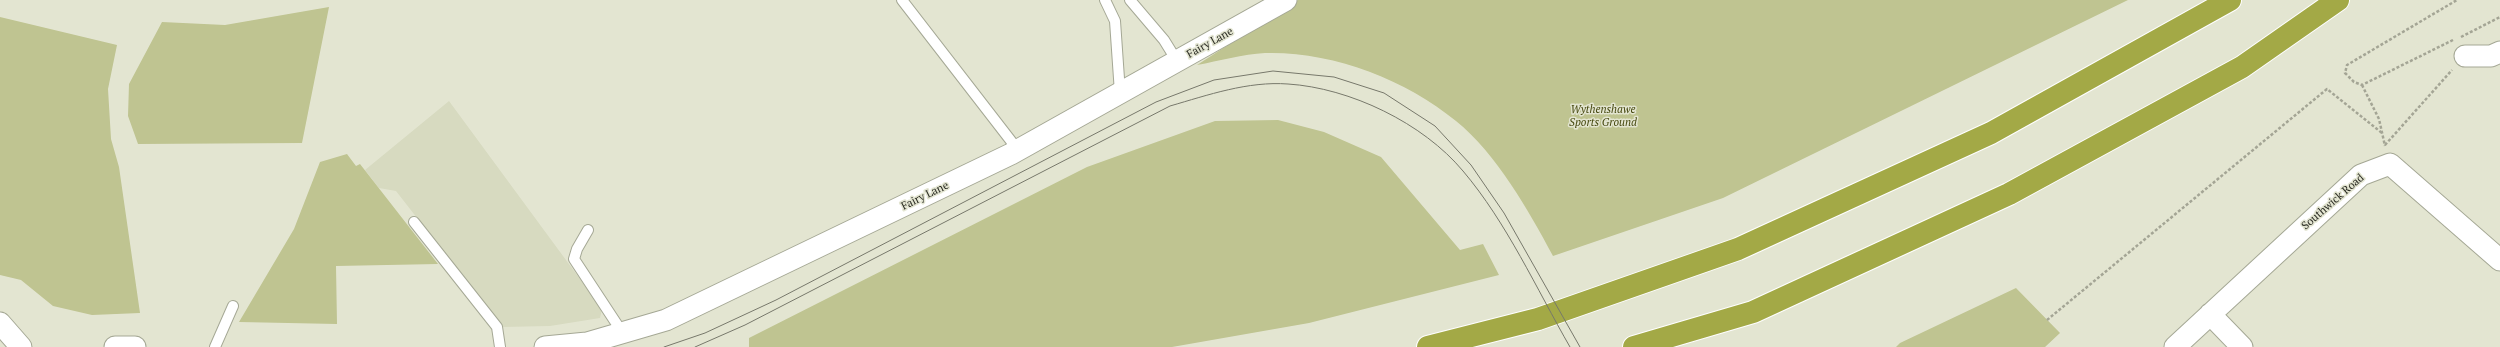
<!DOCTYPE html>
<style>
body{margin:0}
canvas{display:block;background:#e3e5d1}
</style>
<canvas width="2500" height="347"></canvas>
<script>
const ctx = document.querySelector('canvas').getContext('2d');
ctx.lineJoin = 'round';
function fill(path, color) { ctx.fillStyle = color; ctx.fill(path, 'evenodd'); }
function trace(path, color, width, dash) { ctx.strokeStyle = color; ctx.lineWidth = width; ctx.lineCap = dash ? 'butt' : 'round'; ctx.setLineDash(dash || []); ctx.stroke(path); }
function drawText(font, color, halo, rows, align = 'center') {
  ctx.font = font + ' "PT Serif",serif'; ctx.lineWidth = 3; ctx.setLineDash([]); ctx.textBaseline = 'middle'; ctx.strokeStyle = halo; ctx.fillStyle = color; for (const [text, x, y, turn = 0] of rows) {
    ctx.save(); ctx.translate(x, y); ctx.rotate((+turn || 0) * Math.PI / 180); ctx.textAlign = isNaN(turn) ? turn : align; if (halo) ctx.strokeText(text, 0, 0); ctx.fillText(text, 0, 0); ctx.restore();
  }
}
fill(new Path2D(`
 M449 101 602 309 600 318 550 326 502 327 396 191 379 188 365 170Z`), '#d7dac0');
fill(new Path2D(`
 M1298 0H2128L1723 198 1553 256C1529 211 1496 153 1456 121 1405 79 1331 51 1265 53 1243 54 1219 61 1197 65Z
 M329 7 302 143 138 144 128 116 129 84 162 22 225 25Z
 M0 17 117 45 108 89 111 139 119 167 140 313 92 315 53 306 21 280 0 275Z
 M1278 120 1324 132 1381 157 1460 250 1483 244 1499 275 1309 323 1172 347H749V338L1087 167 1215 121Z
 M347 154 356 166 360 164 438 264 336 266 337 324 239 322 294 229 320 162Z
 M2016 288 2060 333 2045 347H1896L1900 343Z`), '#bfc491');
const service = new Path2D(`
 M902 0 1018 150
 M1105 0 1115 21 1120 93
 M1130 0 1164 40 1177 61
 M414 222 497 327 500 347
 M588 230 577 249 574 259 622 332
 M215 347 233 306`);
const minor = new Path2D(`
 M2465 56H2491L2500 52
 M2210 314 2242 347
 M0 323 21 347
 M115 347H135
 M545 347 587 343 666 320 1011 154 1286 0
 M2175 347 2361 175 2390 164 2500 260`);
const motorway = new Path2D(`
 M1428 347 1538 319 1738 249 1991 133 2230 0
 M1634 347 1753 312 2009 194 2242 67 2338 0`);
trace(service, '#a5a895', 12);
trace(minor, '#a5a895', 23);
trace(motorway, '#fff', 24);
trace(new Path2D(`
 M2461 37 2500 17
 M2453 40 2362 85 2354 82 2345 73 2347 65 2457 0
 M2362 85 2379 119 2385 146
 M2385 145 2452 70
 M2047 320 2327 89 2382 133`), '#a4a595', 2.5, [3, 2]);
trace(service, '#fff', 10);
trace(minor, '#fff', 21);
trace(motorway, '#a3a946', 22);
trace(new Path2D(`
 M664 347 705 333 776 300 1156 102 1214 80 1273 71 1334 77 1384 93 1435 126 1471 165 1504 213 1580 347
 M695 347 745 325 1170 106C1208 95 1248 81 1288 84 1350 88 1423 123 1463 171 1507 223 1536 288 1570 347`), '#77786b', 1);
drawText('11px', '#2b2c24', '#e3e5d1', [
 ["Fairy Lane",1210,43,-29],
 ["Fairy Lane",925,196,-26],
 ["Southwick Road",2333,202,-41]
]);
drawText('italic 11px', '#45480e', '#e3e5d1', [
 ["Wythenshawe",1603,110],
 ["Sports Ground",1603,123]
]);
</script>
